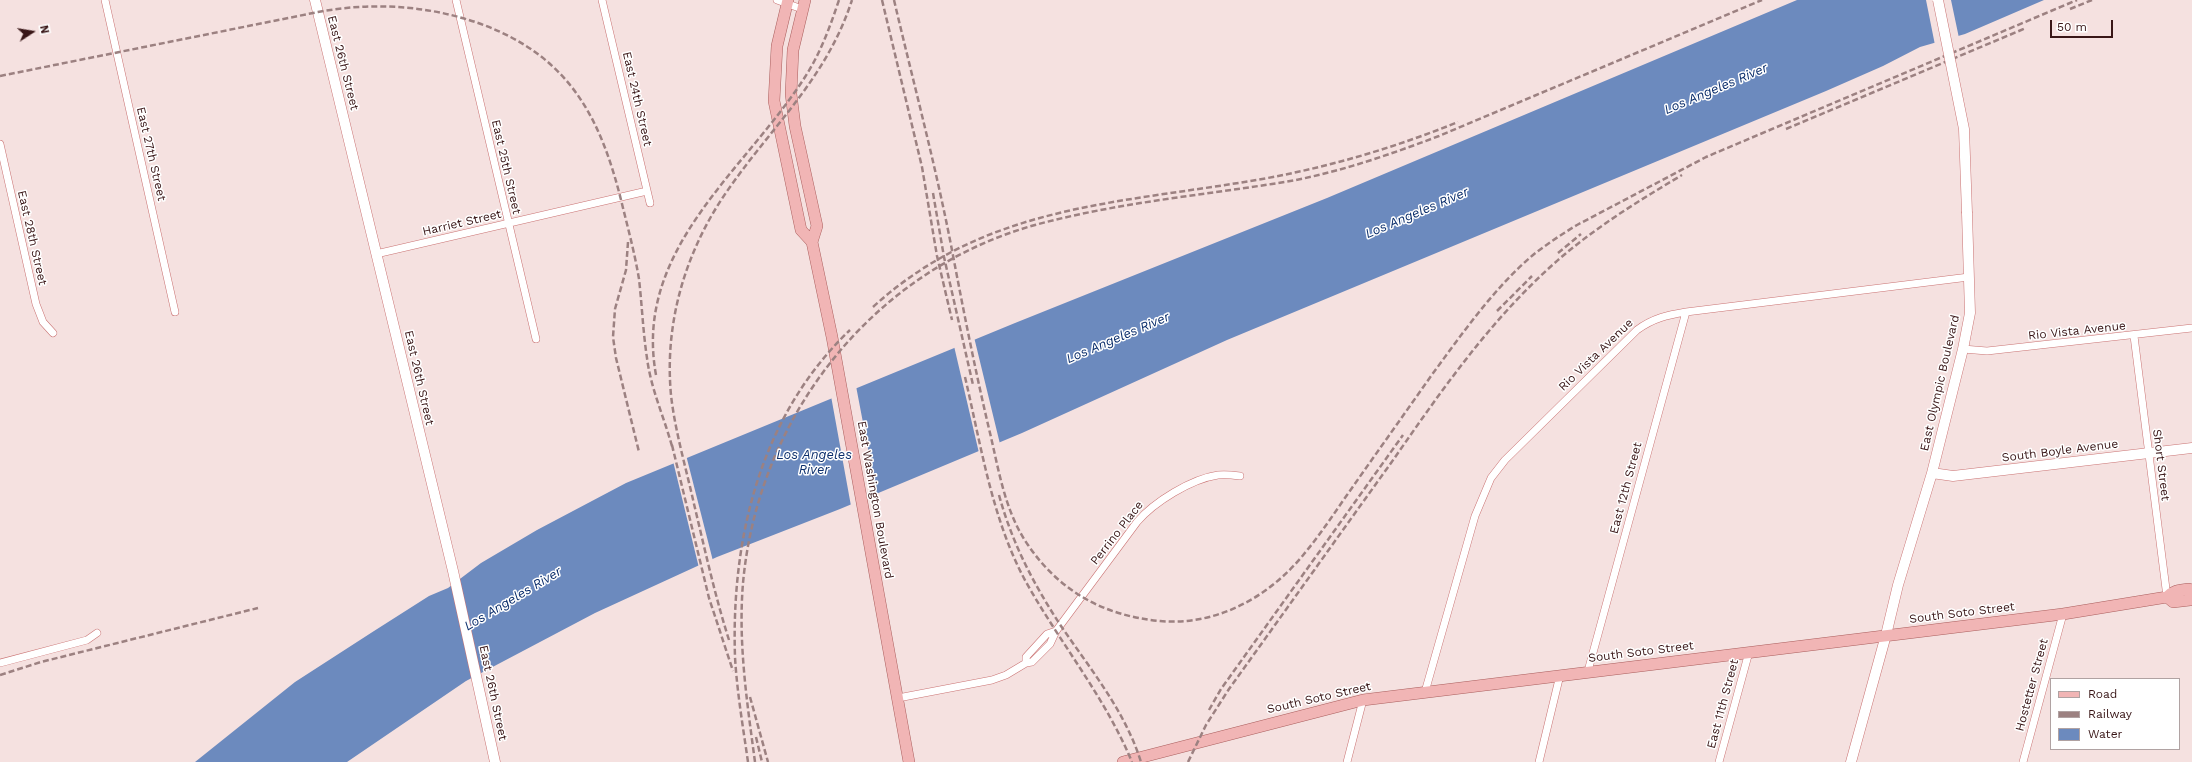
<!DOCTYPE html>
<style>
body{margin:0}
#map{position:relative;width:2192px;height:762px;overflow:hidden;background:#f5e1e0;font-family:"Work Sans",sans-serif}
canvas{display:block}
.legend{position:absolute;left:2050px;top:678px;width:130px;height:72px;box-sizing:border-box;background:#fff;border:1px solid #b0a2a2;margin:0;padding:5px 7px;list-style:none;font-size:12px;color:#391617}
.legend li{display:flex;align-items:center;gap:8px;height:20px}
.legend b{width:20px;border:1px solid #b0a2a2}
.north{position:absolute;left:12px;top:12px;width:40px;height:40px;-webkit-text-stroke:3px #fff;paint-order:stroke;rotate:78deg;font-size:11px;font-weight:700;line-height:16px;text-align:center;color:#391617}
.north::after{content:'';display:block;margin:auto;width:14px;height:18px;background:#391617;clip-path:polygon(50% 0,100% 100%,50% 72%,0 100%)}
.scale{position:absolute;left:2050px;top:20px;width:63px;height:18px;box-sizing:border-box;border:2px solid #391617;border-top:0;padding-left:5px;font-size:12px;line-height:14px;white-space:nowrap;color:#391617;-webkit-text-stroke:3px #fff;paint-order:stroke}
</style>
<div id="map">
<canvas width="2192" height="762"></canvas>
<ul class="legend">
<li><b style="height:5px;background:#f1b5b5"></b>Road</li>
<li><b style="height:5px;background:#9c8181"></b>Railway</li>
<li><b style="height:11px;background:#6c8abe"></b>Water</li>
</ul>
<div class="north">N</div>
<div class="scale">50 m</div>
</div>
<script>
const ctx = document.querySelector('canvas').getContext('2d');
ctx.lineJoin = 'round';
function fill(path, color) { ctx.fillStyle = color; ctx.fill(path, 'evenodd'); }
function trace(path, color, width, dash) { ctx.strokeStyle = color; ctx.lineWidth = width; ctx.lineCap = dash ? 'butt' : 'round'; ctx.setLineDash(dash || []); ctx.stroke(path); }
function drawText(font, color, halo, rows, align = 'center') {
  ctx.font = font + ' "Work Sans",sans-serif'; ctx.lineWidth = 3; ctx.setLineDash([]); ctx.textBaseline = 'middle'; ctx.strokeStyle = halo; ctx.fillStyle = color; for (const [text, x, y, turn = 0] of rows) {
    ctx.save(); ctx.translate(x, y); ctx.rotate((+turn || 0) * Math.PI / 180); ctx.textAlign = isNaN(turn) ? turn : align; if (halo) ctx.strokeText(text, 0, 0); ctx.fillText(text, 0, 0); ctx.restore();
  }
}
fill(new Path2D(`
 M1797 0H2044L1965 34 1920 47 1883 66 1826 91 1227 340 1022 433 840 509 717 557 595 613 466 681 347 762H195L295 682 374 631 429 596 448 588 481 563 537 530 626 483 1015 323 1327 198Z`), '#6c8abe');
fill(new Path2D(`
 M1926 0H1951L1959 38 1935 45Z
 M974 337 1000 444 979 453 954 346Z
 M856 386 877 496 851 506 831 396Z
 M686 455 713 561 699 568 673 461Z`), '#f5e1e0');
const street = new Path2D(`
 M105 0 175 312
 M456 0 536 339
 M602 0 650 203
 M777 0 802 9
 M0 144 36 304 43 322 53 333
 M376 254 647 191
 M2134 336 2167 597
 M1963 349 1987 351 2192 328
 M0 663 87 640 97 633
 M1026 663V657L1047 634 1056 631
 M1588 671 1686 312
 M1425 692 1475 516 1491 478 1505 460 1637 330C1653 318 1668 315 1686 312L1969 277
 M898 698 992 680 1006 675 1026 663 1032 662 1050 644 1056 631 1137 522C1154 502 1191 479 1218 475 1225 474 1233 475 1240 476
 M1347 762 1363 700
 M1539 762 1560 675
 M1719 762 1749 652
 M2023 762 2063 614`);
const secondary = new Path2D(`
 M315 0 453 571 495 762
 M1932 473 1953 476 2192 448
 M1851 762 1886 635 1898 585 1932 473 1963 349 1970 313 1967 213`);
const primary = new Path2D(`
 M788 0 777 46 774 101 801 230 812 242 832 337 909 762
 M805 0 793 50 791 94 795 126 817 226 812 242
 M2167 597 2173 602 2190 600 2192 597
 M1123 762 1363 700 2063 614 2167 597C2174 590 2180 590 2189 589L2192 592`);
trace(street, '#ca7373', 8);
trace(secondary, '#ca7373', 11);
trace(primary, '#aa5e5d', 12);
trace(street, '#fff', 7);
trace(secondary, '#fff', 10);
trace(primary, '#f1b5b5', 11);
trace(new Path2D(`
 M882 0 922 167 937 256 952 320
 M894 0C913 81 935 163 951 245 963 308 975 370 990 433 999 471 1005 512 1028 545 1060 592 1105 616 1160 621 1217 626 1269 597 1304 554 1320 535 1333 515 1347 495 1375 455 1403 416 1431 376 1462 334 1493 289 1533 255 1547 244 1562 234 1577 225L1706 157 2077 0
 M2070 9 2092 0
 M0 76 318 12C372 2 428 5 481 24 571 57 602 120 623 208 629 232 635 255 639 279 642 305 643 332 647 358 651 390 665 419 673 450
 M1786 129 2026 28
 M933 193 944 257 973 385
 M628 242 626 270 615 309 613 337 616 358 639 452
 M1558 253 1581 234
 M873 307C989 201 1127 204 1273 177 1336 165 1399 146 1458 122
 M1497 311 1532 276
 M656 375C633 249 744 172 805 77 820 54 830 27 839 0
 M965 377C981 445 992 520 1026 582 1060 643 1105 697 1132 762
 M672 445 709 598 733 671
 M999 495C1012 543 1034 585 1061 626 1091 670 1125 711 1141 762
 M729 640C715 596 705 550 694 504 686 468 675 431 671 395 664 320 687 247 730 187 775 123 827 77 852 0
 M0 675 41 662 258 608
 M750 697 768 762
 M1209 710 1221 689 1403 435
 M756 737 762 762
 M748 762C743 727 737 692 735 657 731 537 761 415 850 330
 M755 762C747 702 738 643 743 583 758 416 873 270 1035 225 1112 204 1193 196 1272 184 1329 176 1386 156 1439 136L1762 0
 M1188 762 1206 725 1229 689C1283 614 1337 538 1391 463 1439 394 1486 326 1548 269 1588 232 1635 203 1682 175`), '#9c8181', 2.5, [6, 3]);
const secondaryBridge = new Path2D(`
 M1938 0 1964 129 1967 213`);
trace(secondaryBridge, '#ca7373', 11, []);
trace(secondaryBridge, '#fff', 10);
drawText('12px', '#391617', '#fff', [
 ["East 26th Street",343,63,76],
 ["East 24th Street",637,99,77],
 ["East 27th Street",151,154,77],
 ["East 25th Street",506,167,77],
 ["Harriet Street",462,223,-13],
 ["East 28th Street",32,238,77],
 ["Rio Vista Avenue",2077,331,-6],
 ["Rio Vista Avenue",1596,355,-44],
 ["East 26th Street",419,378,77],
 ["East Olympic Boulevard",1940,383,-77],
 ["South Boyle Avenue",2060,451,-7],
 ["Short Street",2161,465,83],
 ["East 12th Street",1626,488,-75],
 ["East Washington Boulevard",875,500,80],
 ["Perrino Place",1117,533,-52],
 ["South Soto Street",1962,613,-7],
 ["South Soto Street",1641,652,-7],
 ["Hostetter Street",2032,685,-75],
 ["East 26th Street",493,693,78],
 ["South Soto Street",1319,698,-13],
 ["East 11th Street",1723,704,-75]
]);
drawText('italic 13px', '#0a2d6b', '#fff', [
 ["Los Angeles River",1716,89,-23],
 ["Los Angeles River",1417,213,-23],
 ["Los Angeles River",1118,338,-23],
 ["Los Angeles",814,455],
 ["River",814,470],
 ["Los Angeles River",513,599,-31]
]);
</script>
